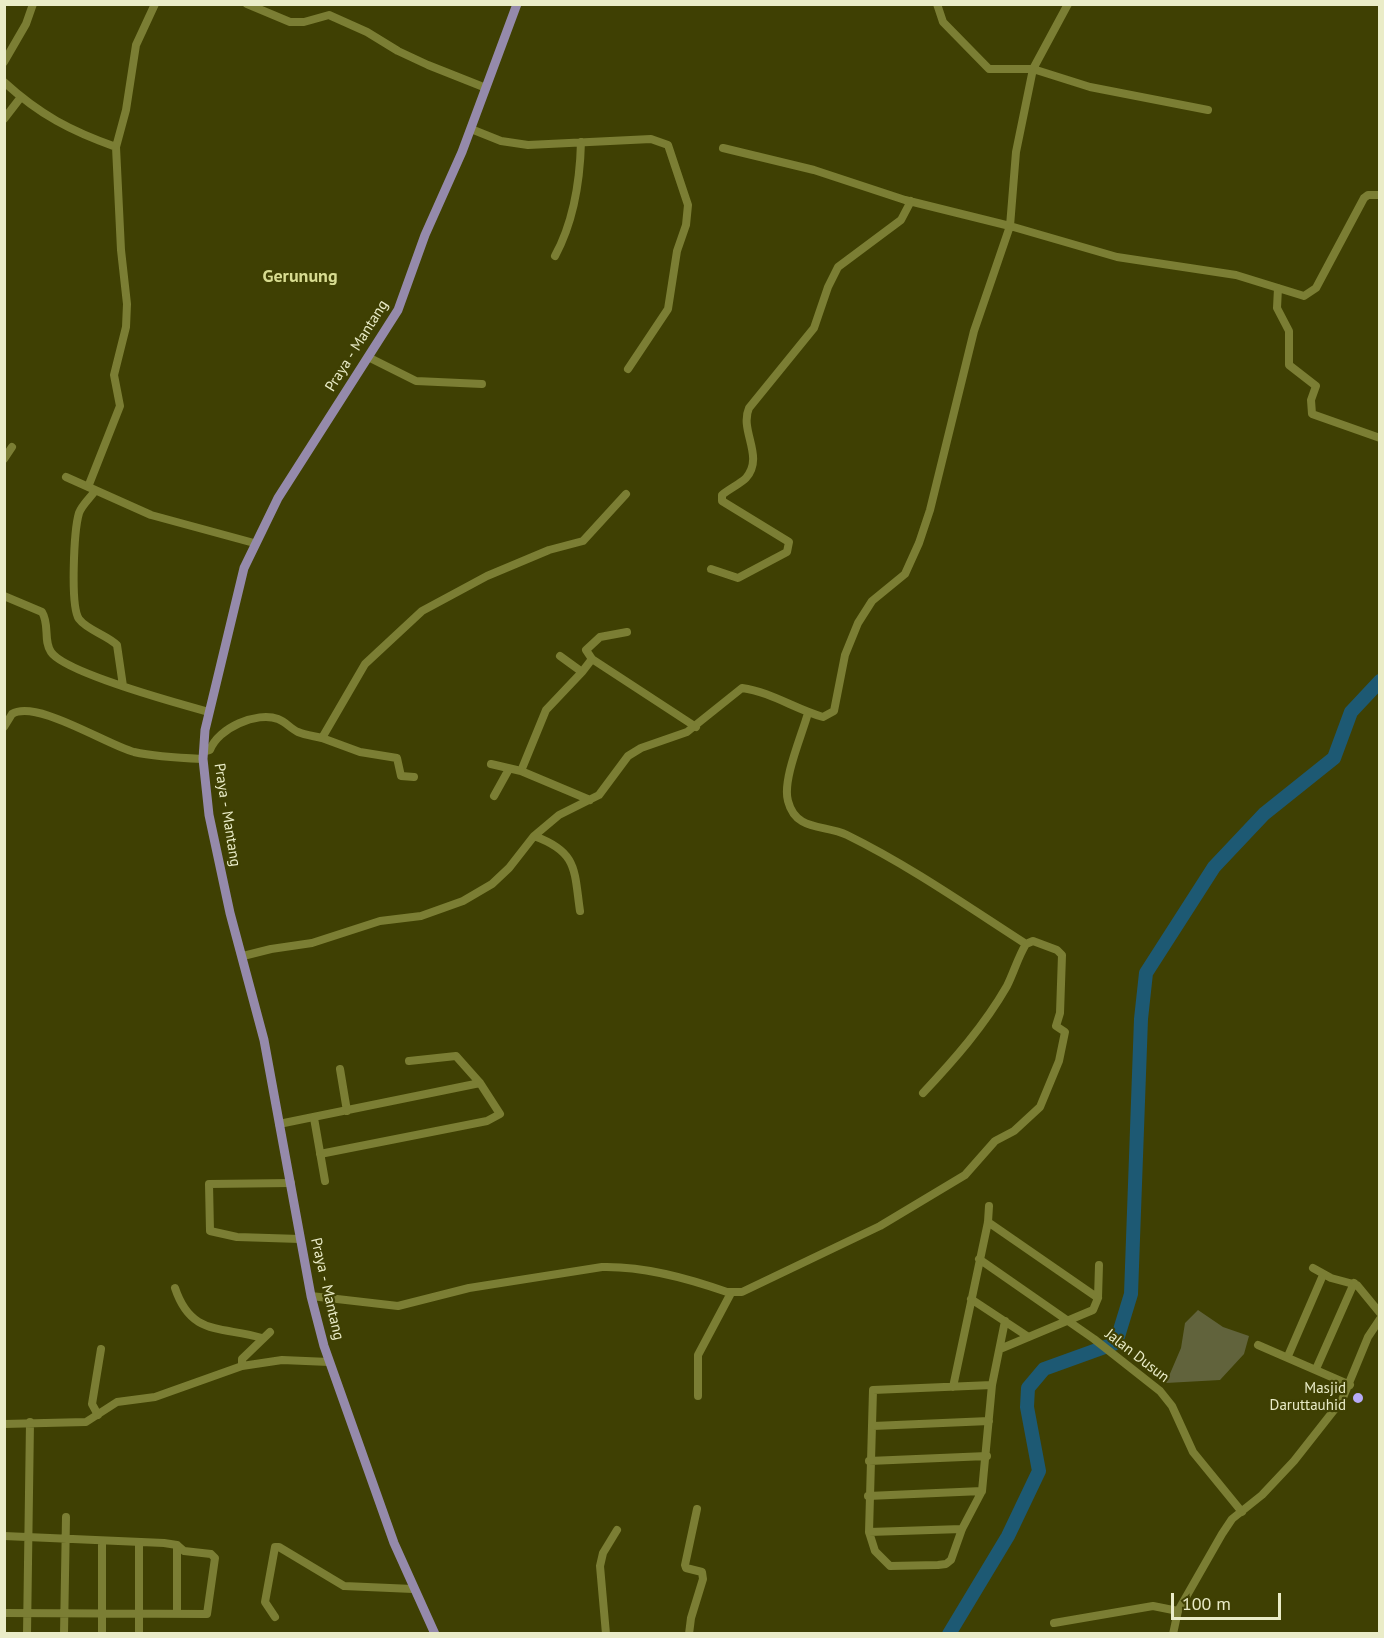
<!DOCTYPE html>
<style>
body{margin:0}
#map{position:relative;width:1384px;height:1638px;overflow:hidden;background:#3f4003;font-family:"PT Sans",sans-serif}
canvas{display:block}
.frame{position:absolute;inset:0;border:6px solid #eaecc8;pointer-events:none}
.scale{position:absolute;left:1171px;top:1593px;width:110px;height:27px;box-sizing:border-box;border:3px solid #eaecc8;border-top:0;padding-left:8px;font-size:18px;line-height:21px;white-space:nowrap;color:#eaecc8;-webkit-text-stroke:4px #3f4003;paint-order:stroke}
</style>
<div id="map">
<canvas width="1384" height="1638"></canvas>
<div class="frame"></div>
<div class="scale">100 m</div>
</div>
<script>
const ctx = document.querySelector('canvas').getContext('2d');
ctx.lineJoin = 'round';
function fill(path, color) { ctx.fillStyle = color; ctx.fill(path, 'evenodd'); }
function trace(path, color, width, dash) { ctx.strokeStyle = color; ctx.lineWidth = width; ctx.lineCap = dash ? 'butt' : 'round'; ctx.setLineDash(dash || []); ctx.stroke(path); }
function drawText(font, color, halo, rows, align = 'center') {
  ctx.font = font + ' "PT Sans",sans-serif'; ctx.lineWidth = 4.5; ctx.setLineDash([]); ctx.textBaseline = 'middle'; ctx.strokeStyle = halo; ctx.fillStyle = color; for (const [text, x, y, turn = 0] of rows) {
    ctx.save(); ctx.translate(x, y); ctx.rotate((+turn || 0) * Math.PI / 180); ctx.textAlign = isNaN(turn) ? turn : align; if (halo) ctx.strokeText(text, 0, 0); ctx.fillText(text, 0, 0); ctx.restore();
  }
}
fill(new Path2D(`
 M1198 1310 1223 1327 1249 1336 1244 1354 1220 1380 1166 1383 1181 1348 1185 1323Z`), '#61633c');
trace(new Path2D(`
 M949 1634 1008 1536 1039 1471 1027 1407 1028 1388 1044 1369 1116 1343 1131 1294 1141 1019 1146 973 1214 867 1264 814 1334 758 1351 712 1380 681`), '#1d5973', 14);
trace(new Path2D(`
 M247 4 290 22H304L329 15 367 32 398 51 428 65 486 88
 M937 4 943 22 989 69H1033L1090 87 1208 110
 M4 62 26 24 33 4
 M4 82C40 115 71 131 116 147
 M4 119 21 97
 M471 129 501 141 528 145 651 139 668 145 688 205 686 225 677 251 668 309 628 369
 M723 148 814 170 905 200 1010 226 1117 257 1236 275 1304 296 1316 288 1364 198 1368 195H1380
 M555 256C574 221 580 182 581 142
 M1278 288 1277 308 1289 331V365L1316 386 1311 400 1312 414 1380 438
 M370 358 416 381 482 384
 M4 459 12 447
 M66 477 151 515 254 543
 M88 487 120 406 114 375 126 327 127 304 121 250 116 147 126 110 136 45 155 4
 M95 491C90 498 82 505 79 513 74 530 70 606 79 619 87 630 107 635 117 645L123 686
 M711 569 738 578 787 552 789 542 722 501V495C729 489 740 484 746 478 765 456 739 431 749 408L814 328 828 287 838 267 901 220 911 201
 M4 596 42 612C50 625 43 640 51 652 65 673 180 704 209 712
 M560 656 582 672 592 659 696 727
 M592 659 586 650 600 637 627 632
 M4 727 12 714C36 699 107 745 134 752 156 757 180 758 203 759
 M322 738 360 752 397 758 401 776 414 777
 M203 752 210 750C218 728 257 711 278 719 286 722 291 729 298 732 305 735 314 736 322 738L365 664 422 611 487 576 549 550 583 541 626 494
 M491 764 521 771 590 800
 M521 771 546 710 582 672
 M494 796 509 769
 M534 836C578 852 574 870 580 911
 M243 956 271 949 312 943 380 921 421 916 463 901 492 884 509 868 534 836 559 815 599 795 628 756 641 748 687 732 742 688C771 692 795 709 823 717L834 711 845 655 858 623 872 601 905 574 919 543 930 510 974 331 1010 226 1016 152 1033 69 1068 4
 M340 1069 347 1111
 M923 1093C954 1060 984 1026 1007 986 1014 972 1018 957 1026 944
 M314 1118 325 1181
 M279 1124 480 1083
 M320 1154 487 1121 500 1114 480 1083 456 1056 409 1061
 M291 1183 209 1184 210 1231 237 1237 300 1239
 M988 1222 1098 1298
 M979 1259 1094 1339 1160 1391 1172 1406 1193 1452 1242 1512
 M1313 1268 1331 1278 1357 1285 1380 1313
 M175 1288C191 1336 220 1326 262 1338
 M311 1296 398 1306 469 1288 602 1267C644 1266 687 1278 727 1292H742L880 1226 965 1175 995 1141 1014 1131 1040 1107 1059 1061 1065 1032 1056 1026 1060 1013 1062 955 1057 950 1033 941 1026 944C967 906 910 866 847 835 824 824 796 832 788 801 782 780 802 735 808 713
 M971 1299 1027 1336
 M1258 1345 1350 1385
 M1000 1349 1093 1310 1098 1298 1099 1265
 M1288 1356 1323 1275
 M242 1366V1359L270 1332
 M1316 1369 1354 1283
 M992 1385 873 1390 869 1532 875 1551 890 1566 938 1565 946 1564 951 1560 962 1529 982 1491 992 1385 1005 1321
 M953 1387 988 1222 989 1206
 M698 1396V1355L731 1293
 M98 1415 92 1404 101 1349
 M4 1424 86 1422 117 1402 155 1397 242 1366 282 1360 329 1362
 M873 1426 989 1421
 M869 1461 987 1456
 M868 1496 982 1491
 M869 1532 962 1529
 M4 1536 164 1543 177 1545 184 1551 211 1554 215 1558 207 1614 4 1613
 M177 1614V1545
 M275 1617 265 1602 275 1547H279L344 1586 413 1589
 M1054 1623 1153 1606 1178 1611
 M27 1634 30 1422
 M64 1634 66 1517
 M102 1634V1541
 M139 1634V1542
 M606 1634 600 1566 603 1553 617 1530
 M689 1634 691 1618 703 1579 702 1572 686 1568 685 1565 697 1509
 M1173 1634 1178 1611 1222 1534 1232 1519 1262 1495 1294 1461 1342 1400 1368 1337 1380 1319`), '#7b7e34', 8);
trace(new Path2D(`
 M435 1634 394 1543 324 1346 311 1296 264 1040 230 913 209 815 203 759 205 730 244 568 278 498 398 310 425 235 462 152 517 4`), '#958aab', 9);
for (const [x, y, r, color] of [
 [1358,1398,6,"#b7abf7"]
]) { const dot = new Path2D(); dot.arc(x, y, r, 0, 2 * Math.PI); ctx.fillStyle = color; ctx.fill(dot); trace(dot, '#3f4003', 2); }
drawText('15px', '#eaecc8', '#3f4003', [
 ["Praya - Mantang",357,346,-58],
 ["Praya - Mantang",227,815,81],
 ["Praya - Mantang",327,1289,77],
 ["Jalan Dusun",1137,1356,38]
]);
drawText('15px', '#eaecc8', '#3f4003', [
 ["Masjid",1346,1389],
 ["Daruttauhid",1346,1406]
], 'right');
drawText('bold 18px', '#d8dc91', '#3f4003', [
 ["Gerunung",300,277]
]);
</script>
